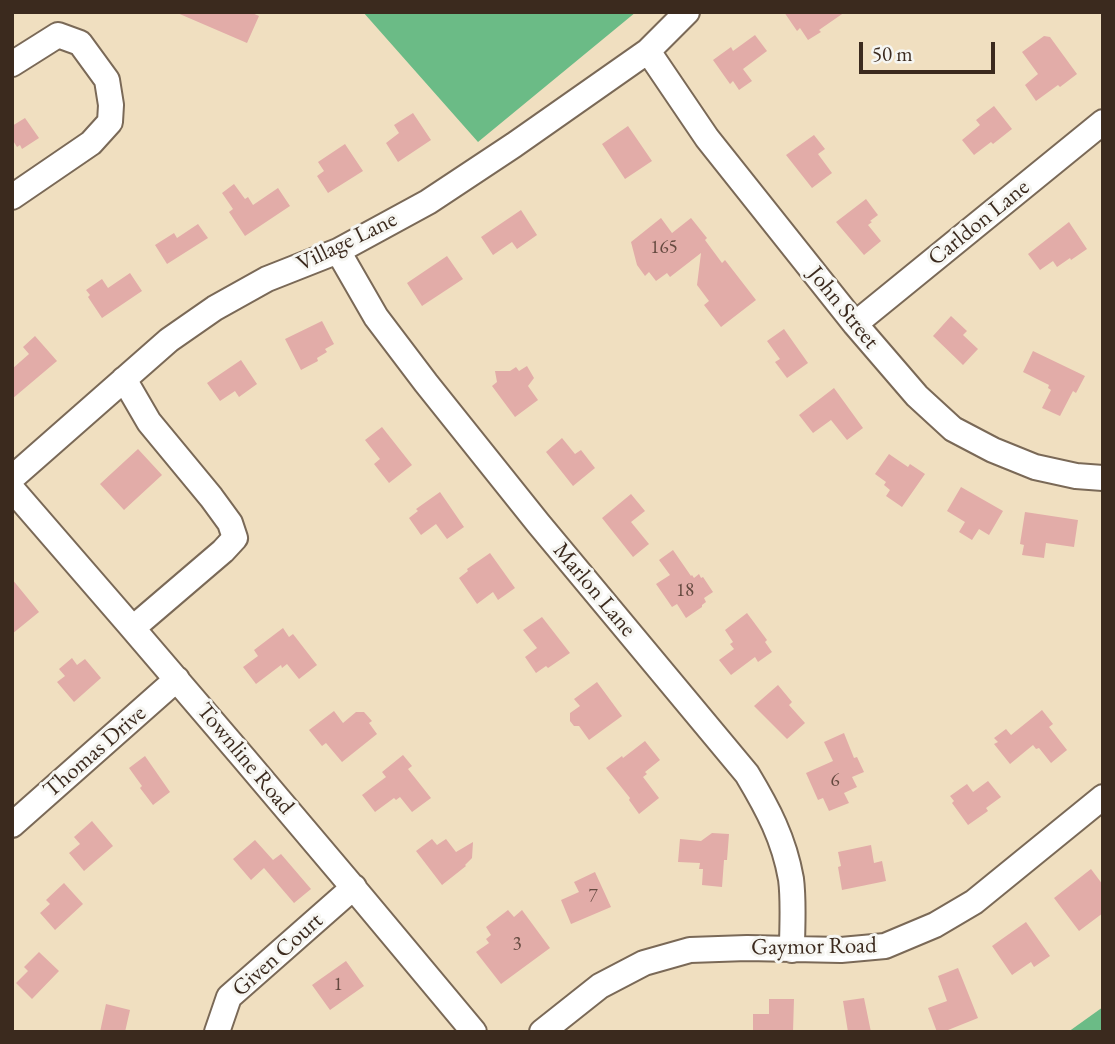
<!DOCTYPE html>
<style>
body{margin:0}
#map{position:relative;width:1115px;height:1044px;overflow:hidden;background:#f0dfc0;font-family:"EB Garamond",serif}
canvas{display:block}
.frame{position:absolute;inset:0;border:14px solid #3b2a1e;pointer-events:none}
.scale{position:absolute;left:859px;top:42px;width:136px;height:32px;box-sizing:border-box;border:4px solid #3b2a1e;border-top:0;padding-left:9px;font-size:21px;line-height:24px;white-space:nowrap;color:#3b2a1e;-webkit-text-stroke:5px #f6f6f2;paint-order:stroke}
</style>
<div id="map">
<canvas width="1115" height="1044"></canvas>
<div class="frame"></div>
<div class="scale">50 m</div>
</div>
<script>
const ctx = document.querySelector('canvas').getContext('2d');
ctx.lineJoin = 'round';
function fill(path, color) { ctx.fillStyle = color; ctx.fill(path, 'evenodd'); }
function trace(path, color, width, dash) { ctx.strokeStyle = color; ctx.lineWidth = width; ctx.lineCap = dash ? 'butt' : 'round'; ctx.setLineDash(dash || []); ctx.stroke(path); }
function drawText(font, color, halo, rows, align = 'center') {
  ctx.font = font + ' "EB Garamond",serif'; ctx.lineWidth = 6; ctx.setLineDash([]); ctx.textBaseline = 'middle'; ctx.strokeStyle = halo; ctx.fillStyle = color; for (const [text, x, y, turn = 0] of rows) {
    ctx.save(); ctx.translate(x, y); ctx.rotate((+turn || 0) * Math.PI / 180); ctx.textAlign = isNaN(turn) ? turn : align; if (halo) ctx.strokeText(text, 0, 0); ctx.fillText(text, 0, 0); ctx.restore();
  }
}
fill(new Path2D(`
 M363 12H636L478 142Z
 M1103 1007V1032H1068Z`), '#6bbb86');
fill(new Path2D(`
 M175 12H250L259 16 247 43Z
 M784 12H845L819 30 821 32 808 40 800 28 797 31Z
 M755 35 767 51 743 69 752 81 739 90 733 81 730 84 713 60 731 47 733 51Z
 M1044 36 1050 37 1077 74 1060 87 1058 85 1036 101 1025 85 1038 74 1022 52Z
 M994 106 1012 129 993 144 991 142 974 155 962 140 980 125 976 120Z
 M413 113 431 140 398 162 386 143 399 133 394 125Z
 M25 118 39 138 22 149 20 145 17 147 12 139V126Z
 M628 126 652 161 625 179 602 144Z
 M814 135 825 149 818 154 832 173 812 188 786 155Z
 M345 144 363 171 328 193 317 176 324 171 318 162Z
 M234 184 245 199 248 197 253 205 278 188 290 206 245 236 229 212 233 209 222 193Z
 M866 199 878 215 870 221 872 222 868 225 881 241 864 255 836 222Z
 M521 210 537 235 517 249 512 242 493 255 481 237Z
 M661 218 672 233 691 218 707 238 705 240 722 263 725 260 756 300 721 327 704 305 709 301 697 285 701 253 670 277 667 273 656 281 649 272 645 276 637 265 631 242Z
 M1069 222 1087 249 1071 260 1070 258 1057 267 1053 261 1040 270 1028 254Z
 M198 224 208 238 167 264 155 245 174 233 177 238Z
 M447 256 463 279 422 306 407 283Z
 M130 273 142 291 102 318 88 297 90 295 86 290 102 279 108 288Z
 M951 316 967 331 963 335 978 349 963 365 933 336Z
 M322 321 334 344 325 349 327 352 317 358 318 361 301 370 285 339Z
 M784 329 808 363 787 378 775 362 780 359 767 341Z
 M35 336 57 361 12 399V369L29 354 23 347Z
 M1033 351 1085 376 1076 393 1073 391 1060 416 1042 408 1051 390 1048 388 1049 385 1023 372Z
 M241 360 257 384 239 397 235 391 220 401 207 383Z
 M527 366 534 378 528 386 538 400 515 417 492 386 497 382 495 371H510L516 367 519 371Z
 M834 388 863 428 847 440 831 420 813 433 799 415Z
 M382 427 412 465 389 483 374 464 380 459 365 440Z
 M562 438 575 454 581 450 595 468 573 486 546 452Z
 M138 449 162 475 124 510 100 484Z
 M889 454 908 467 910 464 925 474 902 507 886 496 890 490 884 485 886 482 875 474Z
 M961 487 1003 511 989 535 979 529 972 540 959 532 965 522 947 511Z
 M440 492 464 527 447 539 436 524 421 535 409 518 418 511 416 509Z
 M631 494 645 511 631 522 649 544 633 557 602 518Z
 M1025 512 1078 520 1074 547 1046 543 1044 558 1022 555 1024 545 1020 544Z
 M673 550 691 576 692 575 694 578 699 574 701 578 703 577 713 592 704 598 706 602 702 605V607L686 618 677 604 672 607 656 584 670 575 659 560Z
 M490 553 515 588 498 600 493 592 477 604 459 578 468 571 467 569Z
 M12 579 39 612 12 634Z
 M747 613 767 640 765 642 772 652 758 662 755 657 731 675 719 660 734 649 730 644 733 642 725 630Z
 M542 617 570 653 548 668 546 666 536 673 525 657 537 648 523 630Z
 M283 628 289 637 293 634 317 665 299 679 287 664 282 668 281 665 256 684 243 667 258 656 254 650Z
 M72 658 77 665 85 659 101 678 74 702 57 682 65 676 59 669Z
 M597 682 622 716 589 740 579 726H574L570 721V713L580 706 574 699Z
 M778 685 792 702 789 705 805 723 787 739 754 706Z
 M1042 710 1053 724 1049 727 1067 750 1051 763 1039 748 1036 749 1033 745 1010 764 994 744 998 742 994 738 1006 729 1011 735Z
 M334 711 343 723 356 712H364L372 721 369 723 377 734 342 762 326 743 322 746 309 730Z
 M844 733 854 758 857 757 864 772 852 777 857 787 844 793 849 803 829 811 823 798 818 800 806 773 833 761 824 742Z
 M645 741 660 760 645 772 647 774 643 777 659 798 639 814 629 800 630 798 606 768 622 756 623 758Z
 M403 755 412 766 408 769 431 798 412 812 400 797 396 800 394 798 375 812 362 795 386 777 382 772Z
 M145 756 170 792 153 805 140 788 142 786 129 768Z
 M988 781 1001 797 986 808 988 811 968 825 952 803 954 801 950 796 967 784 973 792Z
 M92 821 113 846 84 871 69 853 80 844 74 837Z
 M712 833 729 834 727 860H724L722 887 702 885 703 869H699L700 863 678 862 680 839 701 841Z
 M432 839 437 845 446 839 456 852 473 842 472 858 465 865 466 866 442 885 416 851Z
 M255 840 273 860 281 854 311 889 294 903 264 868 251 880 233 859Z
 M871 845 874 863 882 861 886 881 842 890 838 867 841 866 838 852Z
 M1091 869 1103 885V913L1079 931 1054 898Z
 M595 872 611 907 571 924 561 900 579 892 574 882Z
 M64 883 83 904 55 930 40 913 50 904 46 900Z
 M508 910 514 917 522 910 550 948 501 984 476 952 489 943 486 939 491 935 486 927Z
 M1026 922 1050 956 1034 967 1031 962 1012 975 992 946Z
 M39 952 59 971 32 999 16 983 28 971 24 967Z
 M346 961 364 986 330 1010 312 985Z
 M958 968 978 1018 943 1032H937L928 1008 947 1001 938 976Z
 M864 998 871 1032H848L843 1001Z
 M769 999H794L793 1032H753V1014H769Z
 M106 1004 130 1010 125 1032H100Z`), '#e2aca8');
const minor = new Path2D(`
 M648 51 707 138 855 324 917 396 953 429 993 450 1035 467 1076 476 1103 478
 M12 64 58 35 80 43 107 80 111 105 110 122 91 143 12 197
 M338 251 376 317 426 383 538 523 747 774C768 809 784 839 791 879 794 902 792 927 792 950
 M855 324 1103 122
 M124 379 149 422 211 497 230 523 235 538 223 551 133 628
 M12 478 169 340 215 308 267 279 338 251 428 202 514 145 648 51 687 12
 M12 489C168 668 322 849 474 1032
 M12 825 177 679
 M217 1032 229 997 354 887
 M542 1032 600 986 644 963 690 950 747 948 841 950 885 946 935 925 974 902 1103 797`);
trace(minor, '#7a6957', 28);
trace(minor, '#fff', 24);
drawText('19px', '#654a40', null, [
 ["165",664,248],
 ["18",685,591],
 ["6",835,781],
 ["7",593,897],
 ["3",517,945],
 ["1",338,985]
]);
drawText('23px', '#3b2a1e', '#f6f6f2', [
 ["Carldon Lane",979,223,-39],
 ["Village Lane",347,242,-26],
 ["John Street",843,308,51],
 ["Marlon Lane",594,590,50],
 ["Thomas Drive",95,752,-41],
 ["Townline Road",245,759,50],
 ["Gaymor Road",814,947,-1],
 ["Given Court",278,955,-42]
]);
</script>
